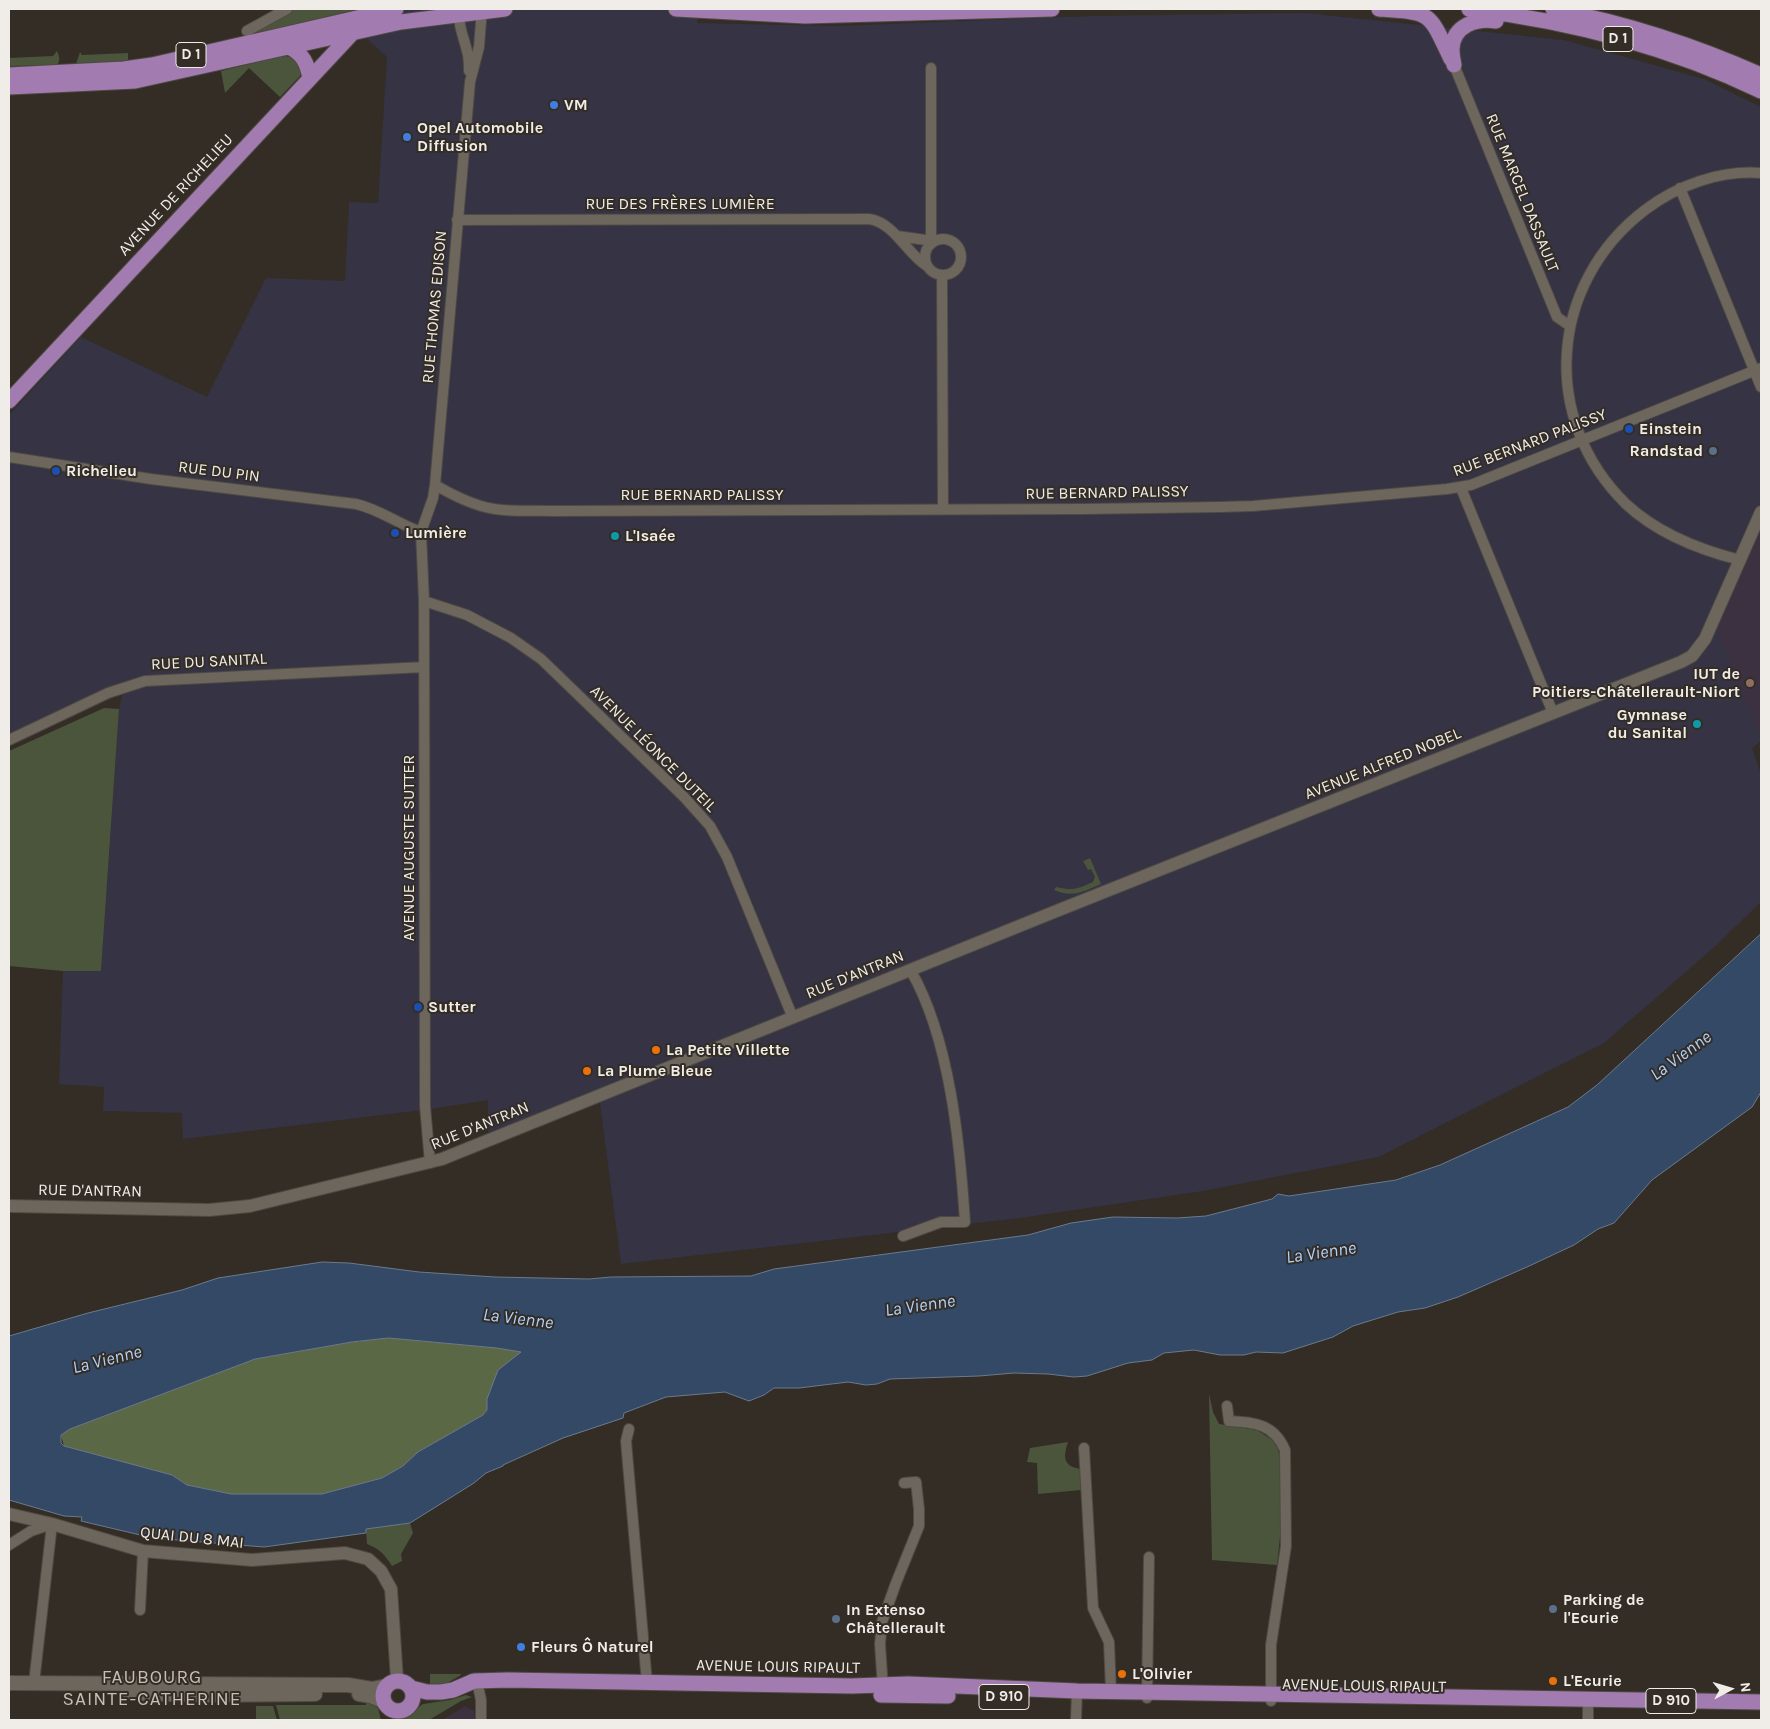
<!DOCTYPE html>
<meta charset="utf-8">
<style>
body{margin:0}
#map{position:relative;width:1770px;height:1729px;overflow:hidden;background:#332d26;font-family:Karla,sans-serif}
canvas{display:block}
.frame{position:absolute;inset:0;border:10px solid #f0ece7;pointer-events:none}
.north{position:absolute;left:1705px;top:1664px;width:50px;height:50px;-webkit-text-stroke:4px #332d26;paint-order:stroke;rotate:84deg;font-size:14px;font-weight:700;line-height:20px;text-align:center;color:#f0ece7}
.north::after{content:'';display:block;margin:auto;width:18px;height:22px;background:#f0ece7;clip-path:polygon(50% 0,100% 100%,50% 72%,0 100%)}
</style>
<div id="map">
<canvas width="1770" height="1729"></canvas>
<div class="frame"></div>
<div class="north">N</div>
</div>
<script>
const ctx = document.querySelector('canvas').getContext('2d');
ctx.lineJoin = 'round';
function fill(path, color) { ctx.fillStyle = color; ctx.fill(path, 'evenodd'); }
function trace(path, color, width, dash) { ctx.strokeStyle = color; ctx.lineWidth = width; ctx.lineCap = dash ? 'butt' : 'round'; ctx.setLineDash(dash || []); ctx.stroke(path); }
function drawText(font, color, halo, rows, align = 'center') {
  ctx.font = font + ' Karla,sans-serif'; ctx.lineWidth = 4; ctx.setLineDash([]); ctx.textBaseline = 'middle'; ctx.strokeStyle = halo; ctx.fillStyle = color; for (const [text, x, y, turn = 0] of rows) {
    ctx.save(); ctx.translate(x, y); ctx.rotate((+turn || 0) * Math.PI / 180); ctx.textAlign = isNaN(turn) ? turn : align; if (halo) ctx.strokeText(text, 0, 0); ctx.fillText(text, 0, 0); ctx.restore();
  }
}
fill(new Path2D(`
 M390 9H698L697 23 836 26 1093 16 1305 13 1564 40 1704 79 1761 107V741L1752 748 1761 774V902L1711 950 1604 1043 1378 1157 1203 1191 1020 1218 621 1264 600 1103 488 1132V1100L431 1109 183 1139 182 1113 103 1111 104 1087 59 1084 63 971H101L119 709 124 688 9 741V415L81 337 207 397 266 278 345 281 349 202 378 203 387 57 364 36Z`), '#353344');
fill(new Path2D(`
 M1761 527V738L1717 629Z
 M465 1706 474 1711 475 1720H442Z`), '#3b3141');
fill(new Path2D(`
 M294 9H359L252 35 251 33Z
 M57 51C59 56 61 60 57 65L9 66V58L53 56Z
 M80 52 82 55 128 53V61L76 64Z
 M280 56C294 55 296 60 302 72L300 76 280 97 249 68 225 93 221 71Z
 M104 708 119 709 101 971H63L9 966V751Z
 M1090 858 1101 884C1082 892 1073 898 1054 890L1056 887C1074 891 1077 889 1093 882L1095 877 1091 869 1088 870 1083 861Z
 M1209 1394 1213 1412 1219 1424 1257 1430 1274 1441 1278 1448 1280 1460 1281 1528 1277 1565 1212 1560Z
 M1068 1442C1063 1457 1063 1466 1080 1469L1081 1490 1038 1494 1037 1463 1027 1462 1030 1448Z
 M410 1523 413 1533 401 1554 402 1561 392 1566C385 1555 380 1549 367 1544L366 1529Z
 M430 1674H461V1675L449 1682 450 1684 430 1686Z
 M466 1695 472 1697 461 1701 429 1720H401L423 1704 450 1700Z
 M366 1701 378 1708 381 1720H280L276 1705H366Z
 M256 1706H273L277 1720H256Z`), '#4b553c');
fill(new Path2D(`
 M389 1338 497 1348 521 1352 520 1354 509 1362 487 1399V1410L483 1415 418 1452 403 1466 382 1478 322 1494H231L187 1485 172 1475 64 1446 61 1435 70 1429 255 1359 352 1342Z`), '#5b6846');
const water = new Path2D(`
 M1761 934V1092L1752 1107 1652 1180 1614 1223 1598 1229 1574 1245 1527 1267 1458 1297 1425 1308 1398 1312 1353 1326 1333 1337 1283 1353 1256 1352 1244 1355H1220L1194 1350 1164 1353 1152 1360 1128 1363 1087 1376 1074 1377 1048 1374 1014 1373 979 1376 890 1379 877 1384 866 1385 848 1382 799 1388H774L764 1395 749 1401 725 1392 666 1397 624 1413 623 1418 563 1438 503 1465V1466L486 1473 474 1483 410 1523 366 1529V1533L264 1547 153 1538 81 1521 82 1517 64 1516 9 1500V1336L88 1313 182 1290 218 1278 322 1262 349 1263 419 1272 495 1277 589 1279 611 1277 751 1276 774 1269 1028 1235 1071 1223 1113 1217 1177 1218 1206 1216 1272 1199 1278 1194 1289 1196 1396 1180 1440 1165 1568 1107 1597 1085ZM389 1338 497 1348 521 1352 498 1370 487 1399V1410L483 1415 418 1452 403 1466 382 1478 322 1494H231L187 1485 172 1475 64 1446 61 1443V1435L70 1429 255 1359 352 1342Z`);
fill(water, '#334965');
trace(water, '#6c7a8c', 1);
const minor = new Path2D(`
 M460 10C457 23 464 38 467 51 469 57 469 65 469 71
 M247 31 287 9
 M1454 65 1557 317 1570 326
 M1680 188 1761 387
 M457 220 869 219C895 223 906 253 927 266
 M897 236 926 240 931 244V68
 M925 257a18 18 0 1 1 36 0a18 18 0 1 1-36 0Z
 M942 275 943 510
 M9 457 151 479 356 504C379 509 398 524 421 532
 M435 485C449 493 464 501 481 506 504 513 530 510 554 511L1082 509 1220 507 1253 506 1447 489 1471 485 1761 368
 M1461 488 1553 713
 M1740 560C1700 550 1657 533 1626 504 1539 419 1549 283 1645 210 1678 185 1720 170 1761 173
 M424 601 467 615 511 638 541 659 684 797 710 826 727 857 793 1018
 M9 740 108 693 145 681 424 667
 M430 1163 425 1106 424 601 421 532 433 498 435 485 470 82 479 47 482 9
 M903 1236 941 1222H965C960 1145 950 1039 911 971
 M1227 1406 1229 1421C1254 1422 1274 1424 1285 1450L1286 1546 1271 1645V1701
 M629 1429 626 1441 647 1683
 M1084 1448 1093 1608 1109 1642 1111 1691
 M9 1545 31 1531 52 1524 34 1683
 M140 1610 143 1551
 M477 1681 481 1700V1720
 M883 1689 880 1644 882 1622 896 1583 919 1526V1509L916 1482 904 1483
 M1147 1698 1149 1557
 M1076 1720 1077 1691
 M1588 1720V1699`);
const tertiary = new Path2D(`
 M9 1206 209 1210 250 1206 442 1159 1054 912 1681 662 1692 656 1705 639 1761 512
 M9 1514 52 1524 143 1551 252 1560 345 1553 368 1559 381 1571 391 1589 397 1680`);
const secondary = new Path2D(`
 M9 1683 348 1685 372 1689 386 1686
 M127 1693 207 1695 315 1694
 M359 1694 371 1696 383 1701`);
const primary = new Path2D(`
 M676 9 805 16 1052 9
 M1379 9C1433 13 1428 11 1451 59
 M1469 9C1569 21 1670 47 1761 91
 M1553 9C1625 23 1694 45 1761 75
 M289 47C303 54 307 63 310 78
 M1454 65C1453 60 1452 54 1452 49 1453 25 1477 18 1496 21
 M9 75 124 69 152 65 396 9
 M9 87 135 81 401 22 505 9
 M9 401 375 9
 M383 1696a15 15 0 1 1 30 0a15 15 0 1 1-30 0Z
 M411 1688 427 1692H441L453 1690 474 1681 508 1680 852 1686 908 1684 1077 1691 1761 1702
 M881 1695 948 1696`);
trace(minor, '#4e4942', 12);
trace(tertiary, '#4e4942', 14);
trace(secondary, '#4e4942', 16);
trace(primary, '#4e4942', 17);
trace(minor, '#6c665d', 10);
trace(tertiary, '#6c665d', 12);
trace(secondary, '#6c665d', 14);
trace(primary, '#a27cb0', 15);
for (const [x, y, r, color] of [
 [554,105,5,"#3f7fe0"],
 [407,137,5,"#3f7fe0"],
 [1629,429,5,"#1a4fb4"],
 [1713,451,5,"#5c6f8a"],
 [56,471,5,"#1a4fb4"],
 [395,533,5,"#1a4fb4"],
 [615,536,5,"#0f9aa8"],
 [1750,683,5,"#8d6e63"],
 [1697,724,5,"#0f9aa8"],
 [418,1007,5,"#1a4fb4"],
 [656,1050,5,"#e8710a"],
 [587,1071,5,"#e8710a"],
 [1553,1609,5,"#5c6f8a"],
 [836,1619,5,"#5c6f8a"],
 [521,1647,5,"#3f7fe0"],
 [1122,1674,5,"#e8710a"],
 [1553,1681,5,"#e8710a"]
]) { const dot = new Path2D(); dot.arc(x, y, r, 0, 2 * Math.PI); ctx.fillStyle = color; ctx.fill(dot); trace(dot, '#332d26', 2); }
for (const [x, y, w] of [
 [1618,39,30],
 [191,55,30],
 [1004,1697,50],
 [1671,1701,50]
]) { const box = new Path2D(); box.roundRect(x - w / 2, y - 12.5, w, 25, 4); ctx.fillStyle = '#332d26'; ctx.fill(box); trace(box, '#f0ece7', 1); }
drawText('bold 15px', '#f0ece7', null, [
 ["D 1",1618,39],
 ["D 1",191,55],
 ["D 910",1004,1697],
 ["D 910",1671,1701]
]);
drawText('bold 16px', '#f0ece7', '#332d26', [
 ["VM",564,105],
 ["Opel Automobile",417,128],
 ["Diffusion",417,146],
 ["Einstein",1639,429],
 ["Randstad",1703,451,"right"],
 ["Richelieu",66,471],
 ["Lumière",405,533],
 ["L'Isaée",625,536],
 ["IUT de",1740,674,"right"],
 ["Poitiers-Châtellerault-Niort",1740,692,"right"],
 ["Gymnase",1687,715,"right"],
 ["du Sanital",1687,733,"right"],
 ["Sutter",428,1007],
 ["La Petite Villette",666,1050],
 ["La Plume Bleue",597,1071],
 ["Parking de",1563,1600],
 ["l'Ecurie",1563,1618],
 ["In Extenso",846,1610],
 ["Châtellerault",846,1628],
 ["Fleurs Ô Naturel",531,1647],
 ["L'Olivier",1132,1674],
 ["L'Ecurie",1563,1681]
], 'left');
drawText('16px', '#f0ece7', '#332d26', [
 ["RUE MARCEL DASSAULT",1522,193,68],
 ["AVENUE DE RICHELIEU",176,195,-47],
 ["RUE DES FRÈRES LUMIÈRE",680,204],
 ["RUE THOMAS EDISON",435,307,-85],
 ["RUE BERNARD PALISSY",1530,443,-21],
 ["RUE DU PIN",219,472,7],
 ["RUE BERNARD PALISSY",1107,493,-1],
 ["RUE BERNARD PALISSY",702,495],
 ["RUE DU SANITAL",209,662,-3],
 ["AVENUE LÉONCE DUTEIL",653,749,45],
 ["AVENUE ALFRED NOBEL",1383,764,-22],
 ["AVENUE AUGUSTE SUTTER",409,848,-90],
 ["RUE D'ANTRAN",855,975,-22],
 ["RUE D'ANTRAN",480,1126,-22],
 ["RUE D'ANTRAN",90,1191,1],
 ["QUAI DU 8 MAI",192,1538,6],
 ["AVENUE LOUIS RIPAULT",778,1667,1],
 ["AVENUE LOUIS RIPAULT",1364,1686,1]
]);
drawText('italic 18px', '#b1d1fa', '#332d26', [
 ["La Vienne",1681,1056,-36],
 ["La Vienne",1321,1253,-8],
 ["La Vienne",920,1306,-8],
 ["La Vienne",518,1319,7],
 ["La Vienne",107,1360,-14]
]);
ctx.letterSpacing = '1px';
drawText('19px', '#c7bfb6', '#332d26', [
 ["FAUBOURG",152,1678],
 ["SAINTE-CATHERINE",152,1700]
]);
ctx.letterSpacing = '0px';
</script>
